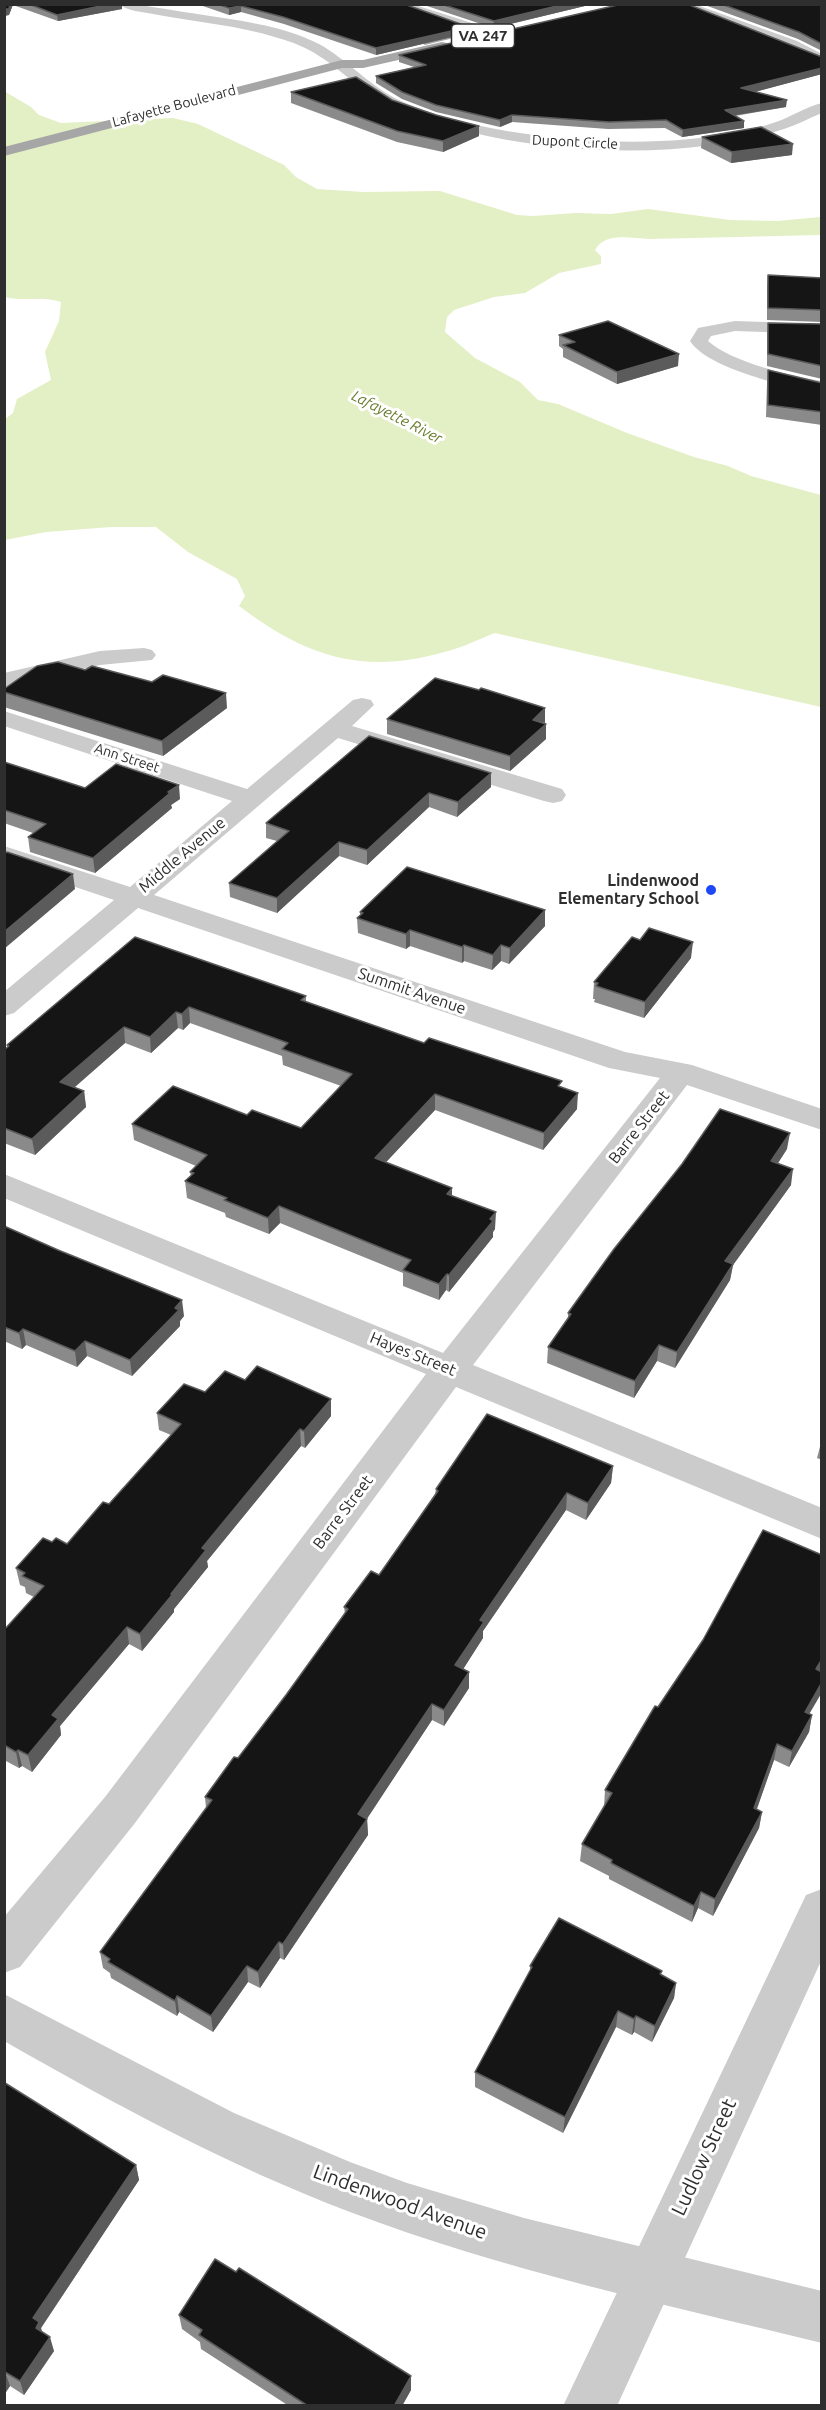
<!DOCTYPE html>
<style>
body{margin:0}
#map{position:relative;width:826px;height:2410px;overflow:hidden;background:#fff;font-family:Ubuntu,sans-serif}
canvas{display:block}
.frame{position:absolute;inset:0;border:6px solid #2e2e2e;pointer-events:none}
</style>
<div id="map">
<canvas width="826" height="2410"></canvas>
<div class="frame"></div>
</div>
<script>
const ctx = document.querySelector('canvas').getContext('2d');
ctx.lineJoin = 'round';
function fill(path, color) { ctx.fillStyle = color; ctx.fill(path, 'evenodd'); }
function trace(path, color, width, dash) { ctx.strokeStyle = color; ctx.lineWidth = width; ctx.lineCap = dash ? 'butt' : 'round'; ctx.setLineDash(dash || []); ctx.stroke(path); }
function drawText(font, color, halo, rows, align = 'center') {
  ctx.font = font + ' Ubuntu,sans-serif'; ctx.lineWidth = 6; ctx.setLineDash([]); ctx.textBaseline = 'middle'; ctx.strokeStyle = halo; ctx.fillStyle = color; for (const [text, x, y, turn = 0] of rows) {
    ctx.save(); ctx.translate(x, y); ctx.rotate((+turn || 0) * Math.PI / 180); ctx.textAlign = isNaN(turn) ? turn : align; if (halo) ctx.strokeText(text, 0, 0); ctx.fillText(text, 0, 0); ctx.restore();
  }
}
fill(new Path2D(`
 M4 91 31 107 39 115 61 123 173 118 198 124 284 165 296 177 317 189 364 192 440 191 517 215 533 216 575 213 611 214 648 209 730 220 777 221 821 217V235L649 239C632 238 604 232 595 250L601 256V264L559 273 525 293 494 297 454 310 447 317 445 332 475 358 520 382 538 400 558 404 627 433 694 457 728 466 751 476 821 495V707L495 633C479 639 464 647 448 651 363 676 307 657 239 606L245 596 237 579 188 552 156 527H111L46 532 5 540V419L13 413 17 399 51 380 45 352 59 321 61 302C42 295 24 302 5 297Z`), '#e3efc4');
fill(new Path2D(`
 M119 4C144 4 167 10 191 13 233 20 280 24 319 44 348 60 370 87 401 101 485 139 640 152 731 133 746 130 762 127 776 122 791 117 805 107 822 103V113C809 118 797 125 784 129 670 166 503 153 393 108 365 96 345 72 319 56 306 47 292 42 278 38 238 25 194 22 153 14 143 12 127 11 119 4Z
 M391 4H412L497 31 499 34 497 37H487Z
 M675 4H694L797 41 822 54V64L787 47Z
 M735 321 822 324V334L735 331 711 336 708 341C731 362 791 376 822 381V393C788 387 708 369 690 341L698 328Z
 M144 648 152 650 156 655 152 660 100 665 4 687V673L100 651Z
 M362 698 371 700 374 705 352 726 562 789 566 795 562 801 553 803 544 801 338 738 154 895 625 1052 692 1065 822 1109V1130L687 1085 473 1365 822 1508V1539L456 1387 135 1823 20 1967 4 1973V1917L105 1797 426 1374 4 1198V1174L443 1353 660 1078 609 1068 138 908 14 1013 4 1016V992L114 900 4 863V846L130 887 232 801 4 726V711L247 789 353 700Z
 M822 1889V1959L617 2406H563L806 1895Z`), '#cbcbcb');
fill(new Path2D(`
 M4 1994 234 2113 350 2162 407 2183 524 2218 822 2291V2343C663 2304 503 2270 350 2212 229 2166 116 2105 4 2041Z`), '#cbcbcb');
fill(new Path2D(`
 M568 4H593L425 45 418 41 425 37Z
 M442 42 447 43 449 46 447 49 363 68H342L4 156V147L342 60H363Z`), '#a6a6a6');
fill(new Path2D(`
 M4 4H122V9L58 21 13 5 9 15 4 16Z
 M197 4H404L469 33 376 55 284 24 241 12 229 15Z
 M421 4H593L493 28Z
 M702 4H822V51L798 39Z
 M399 55 822 74 754 92 786 107 735 116 744 128 682 137 665 128 608 129 512 122 500 127 436 112 402 99 376 83V76L414 67 399 62Z
 M291 92 392 100 479 136 443 152 397 142 291 103Z
 M702 137 792 155 731 163 701 148Z
 M768 275 822 278V322L767 320V286Z
 M768 323 822 324V379L767 366V334Z
 M559 335 678 366 617 384 563 357V349L559 346Z
 M768 370 822 383V425L766 417 767 383Z
 M85 670 227 708 163 756 4 707V689Z
 M387 719 544 724 546 739 510 771 387 734Z
 M369 736 491 787 457 817 429 807 367 865 339 856 277 913 230 897 229 883 277 841 266 838V823Z
 M4 762 85 788 180 799 171 805 172 808 95 873 30 852 28 837 33 833 4 823Z
 M545 910V926L509 964 501 961 492 970 464 961 462 963 410 946 406 949 358 933 357 918 360 915V912Z
 M135 937 306 996V1002L424 1043 562 1087 577 1109 543 1150 435 1110 386 1162 452 1188V1195L495 1229 493 1232V1237L449 1292 446 1290 439 1300 403 1286V1273L280 1223 269 1234 226 1217 225 1213 187 1198 185 1181 191 1176 190 1172 196 1166 134 1140 132 1124 247 1115 301 1128 341 1086 283 1065 282 1056 190 1023 183 1030 178 1028 151 1053 125 1043 74 1088 84 1091 86 1107 35 1155 4 1143V1050L7 1048V1045Z
 M640 940 691 958 644 1018 594 1002 595 999H593L594 982Z
 M787 1149 778 1163 791 1185 733 1265 730 1280 675 1368 657 1361 634 1398 547 1363 548 1347 568 1319V1313Z
 M4 1226 184 1316 180 1321V1326L132 1376 87 1356 77 1367 26 1345 22 1349 4 1341Z
 M245 1380 331 1416 305 1448 301 1446 207 1561 208 1567 174 1609V1612L142 1651 129 1644 60 1726 61 1735 32 1772 22 1766 19 1768 4 1760V1630L34 1597 26 1593 25 1587 20 1585 16 1568 52 1542 67 1544 109 1504 171 1435 159 1430 157 1413 205 1392Z
 M822 1439V1460L817 1458Z
 M613 1466 611 1483 586 1520 566 1510 483 1631V1638L463 1669 469 1688 444 1726 432 1720 367 1818 368 1835 284 1960 280 1958 260 1988 248 1982 213 2032 179 2012 177 2016 111 1978 110 1973 103 1968 100 1952 206 1808 205 1797 238 1758 286 1695 345 1614 344 1607 379 1575 435 1494 436 1489Z
 M822 1555V1668L820 1671 822 1672V1692L809 1714 812 1715 809 1732 789 1767 774 1760 757 1809 762 1812 759 1828 713 1916 698 1908 692 1922 609 1879V1876L580 1861 582 1844 604 1807 605 1790 703 1640Z
 M530 1966 661 1975 676 1983 674 1998 652 2042 634 2032 632 2035 616 2027 563 2133 475 2087V2072L530 1971Z
 M4 2084 136 2165 139 2180 41 2328 42 2332 54 2351 24 2395 10 2386 6 2392 4 2391Z
 M179 2315 411 2376V2390L402 2406H289L201 2349 200 2342 182 2329Z`), '#8a8a8a');
fill(new Path2D(`
 M10 4H13L9 15 4 16V9Z
 M110 4H122V9L58 21 57 15Z
 M565 4H593L493 28 494 21Z
 M241 6V12L229 15V8Z
 M469 27V33L376 55V48Z
 M822 68V74L740 96 741 88Z
 M787 100 786 107 724 117 725 110Z
 M512 115V122L500 127V120Z
 M744 121V128L682 137 683 130Z
 M479 126V136L443 152V141Z
 M793 144 792 155 731 163 732 152Z
 M679 354 678 366 617 384V372Z
 M226 693 227 708 163 756 162 741Z
 M545 708V723L533 720Z
 M546 724V739L510 771V756Z
 M491 773V787L457 817 458 802Z
 M179 785 180 799 171 805 172 808 95 873 93 858 168 792Z
 M429 793V807L367 865V850Z
 M339 842V856L277 913V898Z
 M73 874 75 889 4 949V932Z
 M545 910V926L509 964 510 948Z
 M410 930V946L406 949V934Z
 M693 942 691 958 644 1018 645 1002Z
 M464 945V961L462 963V947Z
 M501 945V961L492 970 493 955Z
 M189 1007 190 1023 183 1030 182 1014Z
 M176 1012 178 1028 151 1053 150 1037Z
 M124 1027 125 1043 62 1098 60 1082Z
 M84 1091 86 1107 35 1155 32 1139Z
 M578 1093 577 1109 543 1150 544 1133Z
 M435 1094V1110L375 1174V1158Z
 M790 1133 787 1149 769 1177 771 1161Z
 M793 1169 791 1185 733 1265 730 1280 675 1368 677 1352 725 1261Z
 M452 1188V1204L447 1194Z
 M279 1206 280 1223 269 1234 268 1218Z
 M496 1212 495 1229 493 1232V1237L449 1292V1275Z
 M447 1274 446 1290 439 1300V1284Z
 M182 1300 184 1316 180 1321V1326L132 1376 130 1360Z
 M23 1329 26 1345 22 1349 19 1333Z
 M85 1341 87 1356 77 1367 75 1351Z
 M659 1345 657 1361 634 1398 635 1381Z
 M331 1399V1416L305 1448 304 1431Z
 M300 1429 301 1446 207 1561 208 1567 174 1609V1612L142 1651 140 1634 171 1594 202 1548Z
 M613 1466 611 1483 586 1520 588 1503Z
 M567 1493 566 1510 483 1631V1638L455 1682V1665L480 1620Z
 M127 1627 129 1644 60 1726 61 1735 32 1772 28 1755 52 1715Z
 M822 1659V1668L813 1686 816 1669Z
 M469 1672V1688L444 1726V1710Z
 M822 1682V1692L801 1728 805 1712Z
 M432 1704V1720L359 1831 358 1814Z
 M812 1715 809 1732 789 1767 792 1751Z
 M777 1744 774 1760 751 1825 754 1808Z
 M18 1750 22 1766 19 1768 16 1752Z
 M762 1812 759 1828 713 1916 715 1899Z
 M367 1819 368 1835 284 1960 283 1944Z
 M701 1892 698 1908 692 1922 694 1906Z
 M279 1942 280 1958 260 1988 258 1972Z
 M247 1966 248 1982 213 2032 211 2016Z
 M676 1983 674 1998 652 2042 655 2026Z
 M177 1996 179 2012 177 2016 175 2001Z
 M618 2011 616 2027 563 2133 565 2117Z
 M636 2016 634 2032 632 2035 634 2019Z
 M136 2165 139 2180 41 2328 43 2336 40 2342 33 2318Z
 M50 2337 54 2351 24 2395 20 2381Z
 M5 2372 10 2386 6 2392 4 2388Z
 M411 2376V2390L402 2406H394Z`), '#5b5b5b');
const building = new Path2D(`
 M4 4H10L9 9H4Z
 M29 4H110L57 15Z
 M217 4H404L469 27 376 48 283 17 241 6 229 8Z
 M441 4H565L494 21Z
 M622 4H687L822 57V68L741 88 787 100 725 110 744 121 683 130 666 120 609 122 512 115 500 120 436 105 402 92 376 76 426 65 399 55Z
 M721 4H822V44L799 32Z
 M356 77 392 100 436 115 479 126 443 141 397 131 291 92Z
 M761 127 793 144 732 152 702 137Z
 M768 275 822 278V310L768 308Z
 M608 321 679 354 617 372 563 345 575 342 559 335Z
 M768 323 822 324V366L768 354Z
 M768 370 822 383V412L768 405Z
 M58 662 85 670 92 666 152 682 163 675 226 693 162 741 4 692V689L37 666Z
 M435 678 479 690 481 688 545 708 533 720 546 724 510 756 387 719Z
 M369 736 491 773 458 802 429 793 367 850 339 842 277 898 229 883 289 831 266 823Z
 M4 762 85 788 116 764 179 785 168 792 170 793 93 858 28 837 46 824 4 810Z
 M7 852 73 874 4 932V854Z
 M407 867 545 910 510 948 501 945 493 955 464 945 462 947 410 930 406 934 357 918 363 913 360 912Z
 M649 928 693 942 645 1002 596 986 598 983 594 982 632 937 640 940Z
 M135 937 306 996 301 1000 424 1043 429 1038 562 1081 558 1086 578 1093 544 1133 435 1094 375 1158 452 1188 447 1194 496 1212 490 1219 493 1221 449 1275 447 1274 439 1284 403 1270 411 1260 279 1206 268 1218 224 1200 227 1198 185 1181 194 1173 190 1172 207 1155 132 1124 173 1086 247 1115 252 1110 301 1128 352 1074 282 1049 288 1043 189 1007 182 1014 176 1012 150 1037 124 1027 60 1082 84 1091 32 1139 4 1128V1050L9 1046 7 1045Z
 M720 1109 790 1133 771 1161 793 1169 725 1261 733 1264 677 1352 659 1345 635 1381 548 1347 571 1314 568 1313 614 1249 682 1164Z
 M4 1226 58 1250 182 1300 175 1308 179 1310 130 1360 85 1341 75 1351 23 1329 19 1333 4 1327Z
 M257 1366 331 1399 304 1431 300 1429 202 1548 206 1550 171 1594 172 1595 140 1634 127 1627 52 1715 58 1719 28 1755 18 1750 16 1752 4 1745V1630L44 1586 22 1576 25 1573 16 1568 43 1538 52 1542 56 1538 67 1544 103 1502 109 1504 181 1424 157 1413 184 1384 205 1392 225 1371 245 1380Z
 M487 1414 613 1466 588 1503 567 1493 480 1620 484 1622 455 1665 469 1672 444 1710 432 1704 358 1814 367 1819 283 1944 279 1942 258 1972 247 1966 211 2016 177 1996 175 2001 108 1962 110 1959 100 1952 212 1800 205 1797 234 1757 238 1758 286 1695 348 1609 344 1607 371 1571 379 1575 438 1491 436 1489Z
 M763 1530 822 1555V1659L816 1669 822 1672V1682L805 1712 812 1715 792 1751 777 1744 754 1808 762 1812 715 1899 701 1892 694 1906 611 1863 612 1860 582 1844 612 1793 605 1790 655 1706 658 1707 703 1640Z
 M559 1918 662 1971 660 1974 676 1983 655 2026 636 2016 634 2019 618 2011 565 2117 475 2072 532 1967 530 1966Z
 M5 2083 136 2165 33 2318 39 2322 36 2328 50 2337 20 2381 5 2372 4 2373Z
 M215 2259 236 2272 239 2268 411 2376 394 2406H308L199 2335 202 2330 179 2315Z`);
fill(building, '#151515');
trace(building, '#5b5b5b', 1.5);
for (const [x, y, r, color] of [
 [711,890,6,"#1e47f6"]
]) { const dot = new Path2D(); dot.arc(x, y, r, 0, 2 * Math.PI); ctx.fillStyle = color; ctx.fill(dot); trace(dot, '#fff', 2); }
drawText('14px', '#2e2e2e', '#fff', [
 ["Lafayette Boulevard",174,106,-15],
 ["Dupont Circle",575,142,3],
 ["Ann Street",127,758,18]
]);
for (const [x, y, w] of [
 [483,36,63]
]) { const box = new Path2D(); box.roundRect(x - w / 2, y - 12, w, 24, 4.5); ctx.fillStyle = '#fff'; ctx.fill(box); trace(box, '#2e2e2e', 1.5); }
drawText('bold 15px', '#2e2e2e', null, [
 ["VA 247",483,36]
]);
drawText('italic 15px', '#677c2d', '#fff', [
 ["Lafayette River",397,417,27]
]);
drawText('16px', '#2e2e2e', '#fff', [
 ["Middle Avenue",182,855,-40],
 ["Summit Avenue",412,991,19],
 ["Barre Street",639,1127,-52],
 ["Hayes Street",413,1354,22],
 ["Barre Street",343,1512,-53]
]);
drawText('bold 16px', '#2e2e2e', '#fff', [
 ["Lindenwood",699,881],
 ["Elementary School",699,899]
], 'right');
drawText('20px', '#2e2e2e', '#fff', [
 ["Ludlow Street",704,2157,-65],
 ["Lindenwood Avenue",400,2202,20]
]);
</script>
